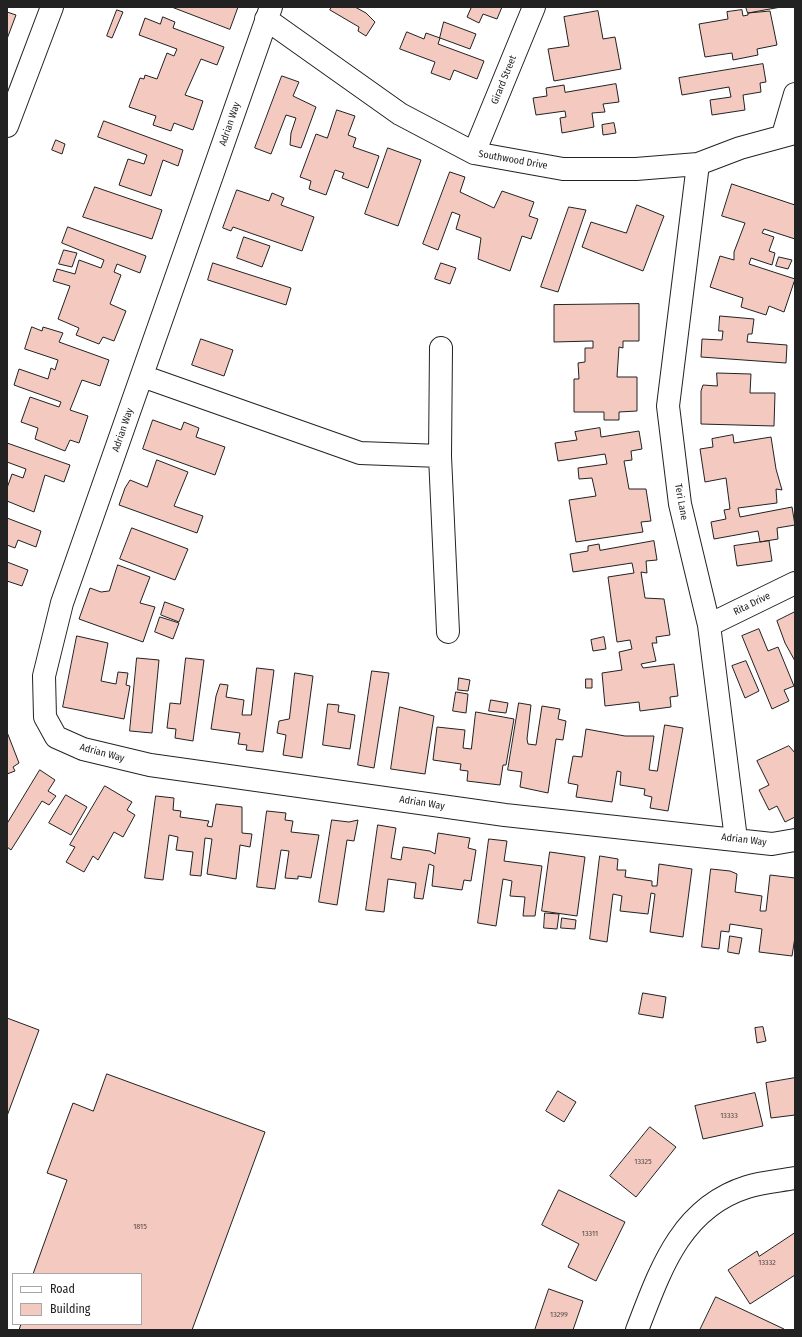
<!DOCTYPE html>
<style>
body{margin:0}
#map{position:relative;width:802px;height:1337px;overflow:hidden;background:#fff;font-family:"Fira Sans Condensed",sans-serif}
canvas{display:block}
.frame{position:absolute;inset:0;border:8px solid #222;pointer-events:none}
.legend{position:absolute;left:12px;top:1273px;width:130px;height:52px;box-sizing:border-box;background:#fff;border:1px solid #a7a7a7;margin:0;padding:5px 7px;list-style:none;font-size:12px;color:#222}
.legend li{display:flex;align-items:center;gap:8px;height:20px}
.legend b{width:20px;border:1px solid #a7a7a7}
</style>
<div id="map">
<canvas width="802" height="1337"></canvas>
<div class="frame"></div>
<ul class="legend">
<li><b style="height:5px;background:#fff"></b>Road</li>
<li><b style="height:11px;background:#f3c9c0"></b>Building</li>
</ul>
</div>
<script>
const ctx = document.querySelector('canvas').getContext('2d');
ctx.lineJoin = 'round';
function fill(path, color) { ctx.fillStyle = color; ctx.fill(path, 'evenodd'); }
function trace(path, color, width, dash) { ctx.strokeStyle = color; ctx.lineWidth = width; ctx.lineCap = dash ? 'butt' : 'round'; ctx.setLineDash(dash || []); ctx.stroke(path); }
function drawText(font, color, halo, rows, align = 'center') {
  ctx.font = font + ' "Fira Sans Condensed",sans-serif'; ctx.lineWidth = 3; ctx.setLineDash([]); ctx.textBaseline = 'middle'; ctx.strokeStyle = halo; ctx.fillStyle = color; for (const [text, x, y, turn = 0] of rows) {
    ctx.save(); ctx.translate(x, y); ctx.rotate((+turn || 0) * Math.PI / 180); ctx.textAlign = isNaN(turn) ? turn : align; if (halo) ctx.strokeText(text, 0, 0); ctx.fillText(text, 0, 0); ctx.restore();
  }
}
const building = new Path2D(`
 M172 7H238L230 29Z
 M332 7H355L366 13 375 22 366 36 358 31 359 27 330 10Z
 M468 7H502L497 19 483 14 479 23 467 17 471 8Z
 M746 7H781L748 13Z
 M117 10 123 12 112 38 107 36Z
 M742 10 743 16 748 15V13L770 11 777 45 757 49 758 55 733 60 732 53 705 57 699 24 728 19 727 12Z
 M598 11 603 39 615 37 621 69 554 81 548 49 569 46 564 17Z
 M7 12 16 15 7 39Z
 M163 17 175 22 173 28 224 47 217 65 201 59 185 95 203 101 193 130 174 123 171 131 153 125 156 116 129 107 140 78 144 79 145 75 157 79 167 53 174 56 177 49 139 35 145 18 160 24Z
 M444 22 476 34 470 49 440 38Z
 M407 32 424 39 426 33 440 38 438 44 484 61 477 79 454 70 450 80 431 73 435 62 400 49Z
 M763 64 766 82 760 83 761 92 743 95 745 110 712 115 710 100 731 97 729 87 682 95 679 78Z
 M282 76 299 82 293 96 316 107 301 148 290 145 291 133 296 118 286 115 271 154 255 148Z
 M616 84 619 102 603 104 605 112 592 113 594 127 562 133 560 118 566 117 565 111 536 115 533 98 547 96 546 88 564 85 565 92Z
 M337 110 355 116 348 135 356 138 353 147 379 156 368 188 342 178 344 173 335 170 326 195 309 189 311 181 300 177 316 134 327 138Z
 M104 121 183 150 178 166 163 160 151 196 119 185 128 159 144 164 147 155 98 137Z
 M614 123 616 133 603 135 602 125Z
 M56 140 65 144 62 154 52 150Z
 M388 148 421 160 398 226 365 214Z
 M450 172 465 177 460 192 494 208 502 191 534 202 529 216 538 219 531 239 522 236 510 271 478 259 481 238 456 229 460 215 452 212 438 250 423 244Z
 M732 184 795 205V239L764 229 762 233 774 237 769 251 775 253 772 265 751 258 749 264 795 279 784 312 769 306 766 315 741 307 743 298 710 287 720 256 734 260V252L745 223 722 216Z
 M95 187 162 210 152 239 83 217Z
 M237 190 269 201 272 193 284 198 281 205 314 217 302 251 233 227 231 231 223 228Z
 M637 205 664 216 643 271 582 247 591 222 626 233Z
 M569 207 586 210 558 292 541 287Z
 M68 227 146 256 140 273 117 264 114 272 121 275 110 304 126 311 114 341 103 337 99 344 76 335 79 328 58 319 70 286 53 281 57 269 75 274 79 260 101 268 104 260 62 243Z
 M244 237 270 246 262 267 237 258Z
 M64 250 77 253 72 267 59 264Z
 M779 257 792 260 788 269 776 266Z
 M213 263 291 288 286 305 208 280Z
 M441 263 456 268 450 284 435 279Z
 M639 304V341H623V348L619 347 617 377H637V411L619 412V420H604V412H574V379H579L578 363 585 362V348H593V341L554 342V305Z
 M720 316 754 319 752 334H748L747 342 787 345 786 363 701 357 702 339 722 340 723 331H719Z
 M32 327 42 331 43 327 63 333 59 342 109 360 100 386 82 380 70 410 88 416 79 443 70 440 65 451 35 439 38 428 21 422 30 397 59 407 61 402 14 385 19 369 48 379 51 368 55 370 58 360 25 349Z
 M201 339 233 350 224 376 192 365Z
 M717 373 751 374 750 393H775L774 426 701 424V391L703 385 717 386Z
 M153 420 181 430 184 422 199 428 196 437 225 447 215 475 143 449Z
 M600 428 601 437 639 431 642 449 631 451 632 460 624 461 629 489H646L651 521 641 522 643 532 576 542 569 500 596 496 592 478 579 479 578 468 607 464 605 454 558 461 555 443 577 440 575 432Z
 M733 435 734 443 771 437 776 469 782 490 776 489 777 503 738 508 740 517 792 507 795 525 777 528 778 539 760 542 758 531 714 539 711 522 726 519 724 510 730 509 726 478 705 482 700 449 713 447 712 439Z
 M7 443 70 465 64 482 45 475 34 512 7 501V488L12 474 23 478 26 469 7 462Z
 M157 460 188 472 174 506 203 516 197 533 119 505 125 488 130 480 147 487Z
 M7 518 41 531 36 547 18 540 15 548 7 545Z
 M132 528 188 549 175 580 120 559Z
 M654 541 657 560 646 561 647 573 641 572 645 598 664 599 670 635 656 637 657 643H652L656 661 641 664 643 668 674 664 678 696 670 697 671 707 640 711 639 702 605 706 602 673 622 670 619 652 632 649 630 640 617 642 608 577 634 573 632 563 573 572 570 554 588 551V546L599 544 600 550Z
 M769 541 772 561 737 566 734 546Z
 M7 562 28 570 22 586 7 581Z
 M118 565 150 577 140 603 155 607 143 642 79 619 90 588 101 592 109 591Z
 M165 602 184 609 179 622 161 615Z
 M795 612V661L785 643 777 621Z
 M160 617 179 623 173 639 155 632Z
 M759 629 768 651 778 647 794 686 784 690 789 701 772 709 742 636Z
 M77 636 108 643 101 681 116 684 118 672 128 673 126 685 130 686 124 719 63 707Z
 M604 637 606 649 593 651 591 640Z
 M137 658 159 660 152 733 130 731Z
 M186 658 204 660 193 741 175 738 176 729 167 728 170 703 180 704Z
 M746 661 759 691 745 698 732 666Z
 M257 668 274 670 263 752 246 750 247 745 238 744 240 733 211 729 216 696 220 684 228 685 226 697 244 700 242 715H251Z
 M372 671 389 673 374 768 358 765Z
 M295 673 313 676 302 758 283 755 286 735 277 733 279 721 289 719Z
 M459 678 470 680 468 691 458 690Z
 M586 679H592V688H586Z
 M456 692 468 694 466 713 453 711Z
 M491 700 508 703 506 713 489 711Z
 M519 703 531 705 527 739 528 744 536 745 542 706 560 709 558 719 566 721 563 740 556 739 548 793 520 787 522 772 508 770Z
 M328 704 339 705 338 712 355 715 350 749 323 745Z
 M400 707 434 716 425 774 391 769Z
 M476 712 514 719 506 765H503L500 785 467 781 468 771 460 770 461 764 433 760 437 727 465 730 463 748 471 749Z
 M665 725 683 728 668 811 650 808 652 797 644 795 645 789 620 785 621 772 617 771 612 802 576 797 578 785 568 783 573 756 582 757 586 729 625 736H654L649 770 657 771Z
 M7 732 19 763 13 767 15 771 7 774Z
 M789 746 795 753V817L785 822 777 806 769 810 759 790 769 785 757 761Z
 M40 770 55 780 48 791 56 796 49 805 42 801 11 850 7 847V824Z
 M105 786 132 802 127 810 135 815 123 837 114 832 98 860 93 856 84 872 66 862 75 847 70 845Z
 M66 795 87 807 71 835 49 823Z
 M156 796 174 798 173 810 181 811 180 817 209 821 207 826 212 827 216 804 242 807V833L252 834 250 847 240 845 236 879 207 874 212 839 205 838 201 876 190 875 193 852 176 850 178 837 169 835 163 880 145 878Z
 M267 811 286 813 285 820 293 821 291 832 319 835 311 878 298 876V879L285 878 289 851 281 850 275 889 257 887Z
 M332 820 349 822 358 820 354 841 347 840 337 905 319 902Z
 M378 825 396 828 391 858 401 860 403 847 430 851 435 854 438 833 470 838 468 848 476 850 471 881 464 880 462 890 432 886 434 866 429 864 423 899 414 898 416 883 388 879 384 912 366 910Z
 M489 839 507 841 504 861 542 866 535 916H523L525 897 510 896 512 881 503 879 496 926 478 923Z
 M550 852 585 857 577 916 542 911Z
 M600 856 618 859 617 870H626L625 877 652 881V886H657L659 864 692 869 683 937 650 932 655 894 651 893 648 914 620 911 622 896 613 894 607 942 590 939Z
 M711 869 730 871 737 874 735 892 762 896 760 911H766L770 875 795 878V937L792 956 759 952 762 929 730 924 729 932 721 931 719 949 702 947Z
 M545 913 559 914 557 929 544 928Z
 M562 918 576 920 575 929 561 928Z
 M730 936 742 938 739 954 728 952Z
 M643 993 666 997 663 1018 639 1014Z
 M7 1018 39 1030 7 1116Z
 M763 1027 766 1041 757 1043 755 1028Z
 M107 1074 265 1132 192 1330H19L21 1324H141V1274H33L67 1180 47 1173 73 1103 93 1111Z
 M795 1078V1115L771 1118 766 1083Z
 M558 1091 576 1102 564 1122 546 1111Z
 M755 1093 763 1126 703 1139 695 1106Z
 M650 1127 676 1147 636 1197 610 1176Z
 M559 1190 625 1222 596 1281 568 1267 579 1244 542 1225Z
 M795 1233V1275L750 1304 728 1270 757 1251 759 1256Z
 M549 1289 583 1301 573 1330H535Z
 M716 1297 784 1329 783 1330H700Z`);
fill(building, '#f3c9c0');
trace(building, '#222', 1);
const minor = new Path2D(`
 M271 7 62 603 44 676 45 717 56 737 83 749 150 765 505 815 772 844 795 840
 M266 19 400 114 474 153 563 169H636L698 164 740 148 795 133
 M7 126 52 7
 M783 135 795 94
 M474 153 534 7
 M698 164 668 406 680 504 709 625 736 839
 M142 376 360 453 440 456 441 348
 M440 456 448 632
 M709 625 795 583
 M637 1330C660 1271 680 1208 747 1187 762 1182 779 1181 795 1178`);
trace(minor, '#222', 24);
trace(minor, '#fff', 22);
drawText('8px', '#564c4a', null, [
 ["13333",729,1116],
 ["13325",643,1162],
 ["1815",140,1227],
 ["13311",590,1234],
 ["13332",767,1263],
 ["13299",559,1315]
]);
drawText('10px', '#222', '#fff', [
 ["Girard Street",504,80,-68],
 ["Adrian Way",230,124,-71],
 ["Southwood Drive",513,160,10],
 ["Adrian Way",123,430,-71],
 ["Teri Lane",681,502,80],
 ["Rita Drive",752,604,-26],
 ["Adrian Way",102,753,15],
 ["Adrian Way",422,803,9],
 ["Adrian Way",744,840,7]
]);
</script>
